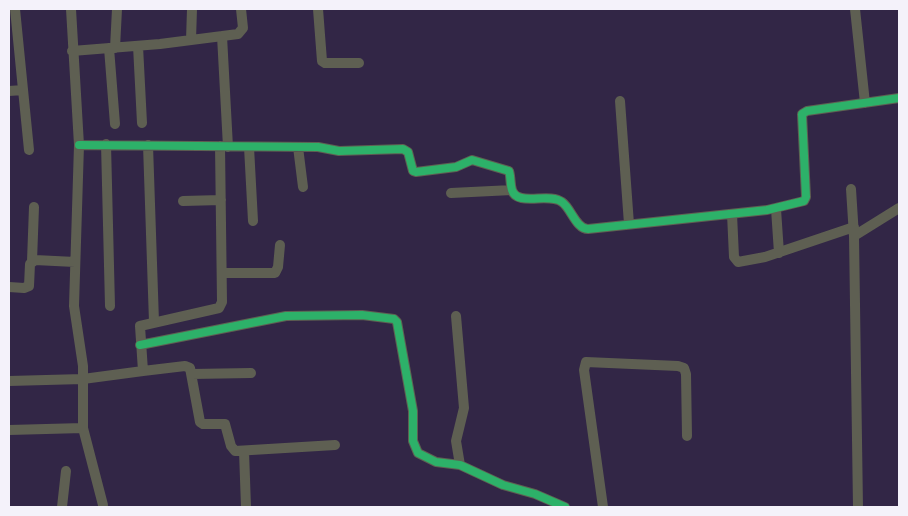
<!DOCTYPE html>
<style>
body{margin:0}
#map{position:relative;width:908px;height:516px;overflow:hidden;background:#322646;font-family:"Varela Round",sans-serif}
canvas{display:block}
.frame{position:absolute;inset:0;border:10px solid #f4f2fa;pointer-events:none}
</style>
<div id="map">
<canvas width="908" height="516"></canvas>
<div class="frame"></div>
</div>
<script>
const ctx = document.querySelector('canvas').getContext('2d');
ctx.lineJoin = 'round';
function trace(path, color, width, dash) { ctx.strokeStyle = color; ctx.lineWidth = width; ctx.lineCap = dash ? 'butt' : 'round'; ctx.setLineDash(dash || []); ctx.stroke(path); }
trace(new Path2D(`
 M15 9 29 150
 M71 9 79 145 74 306 83 366V428L103 505
 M318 9 322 61 325 63H359
 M855 9 865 103
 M222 36 228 147
 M191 40 192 9
 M138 46 142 123
 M109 48 115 124
 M115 48 117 9
 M72 51 160 44 238 34 243 28 241 9
 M9 91 23 90
 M620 101 629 224
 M106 144 110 306
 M79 145 318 147 339 151 403 149 408 152 413 171 416 172 456 167 472 160 509 171C511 177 510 184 512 190 517 207 549 192 562 202 571 208 576 229 588 229L767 210 804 201 806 197 802 114 807 111 899 98
 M148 145 154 322
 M249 147 253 221
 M298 147 303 187
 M851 189 854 236 858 507
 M451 193 512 190
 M183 201 221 200
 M776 209 779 253
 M732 214 734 257 738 262 765 257 854 227
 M854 236 899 208
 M32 261 34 207
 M222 273H275L278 267 280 245
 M9 287 24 288 29 286 30 264 35 260 75 262
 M456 316 464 408 456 441 460 465
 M140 345 286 316 362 315 394 319 397 322 413 411V441L418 453 436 462 460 465 503 485 535 494 565 507
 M143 371 185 366 190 368 200 422 203 424H225L231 446 235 451 335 445
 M192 374 251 373
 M9 381 83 379 143 371 140 326 219 308 222 302 220 146
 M9 430 83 428
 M244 451 246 507
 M62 507 66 471
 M603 507 584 370 586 362 678 366 684 368 686 374 687 436`), '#5e5f52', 10);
trace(new Path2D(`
 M79 145 318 147 339 151 403 149 408 152 413 171 416 172 456 167 472 160 509 171C511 177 510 184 512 190 517 207 549 192 562 202 571 208 576 229 588 229L767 210 804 201 806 197 802 114 807 111 899 98
 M140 345 286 316 362 315 394 319 397 322 413 411V441L418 453 436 462 460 465 503 485 535 494 565 507`), '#2db169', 8);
</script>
